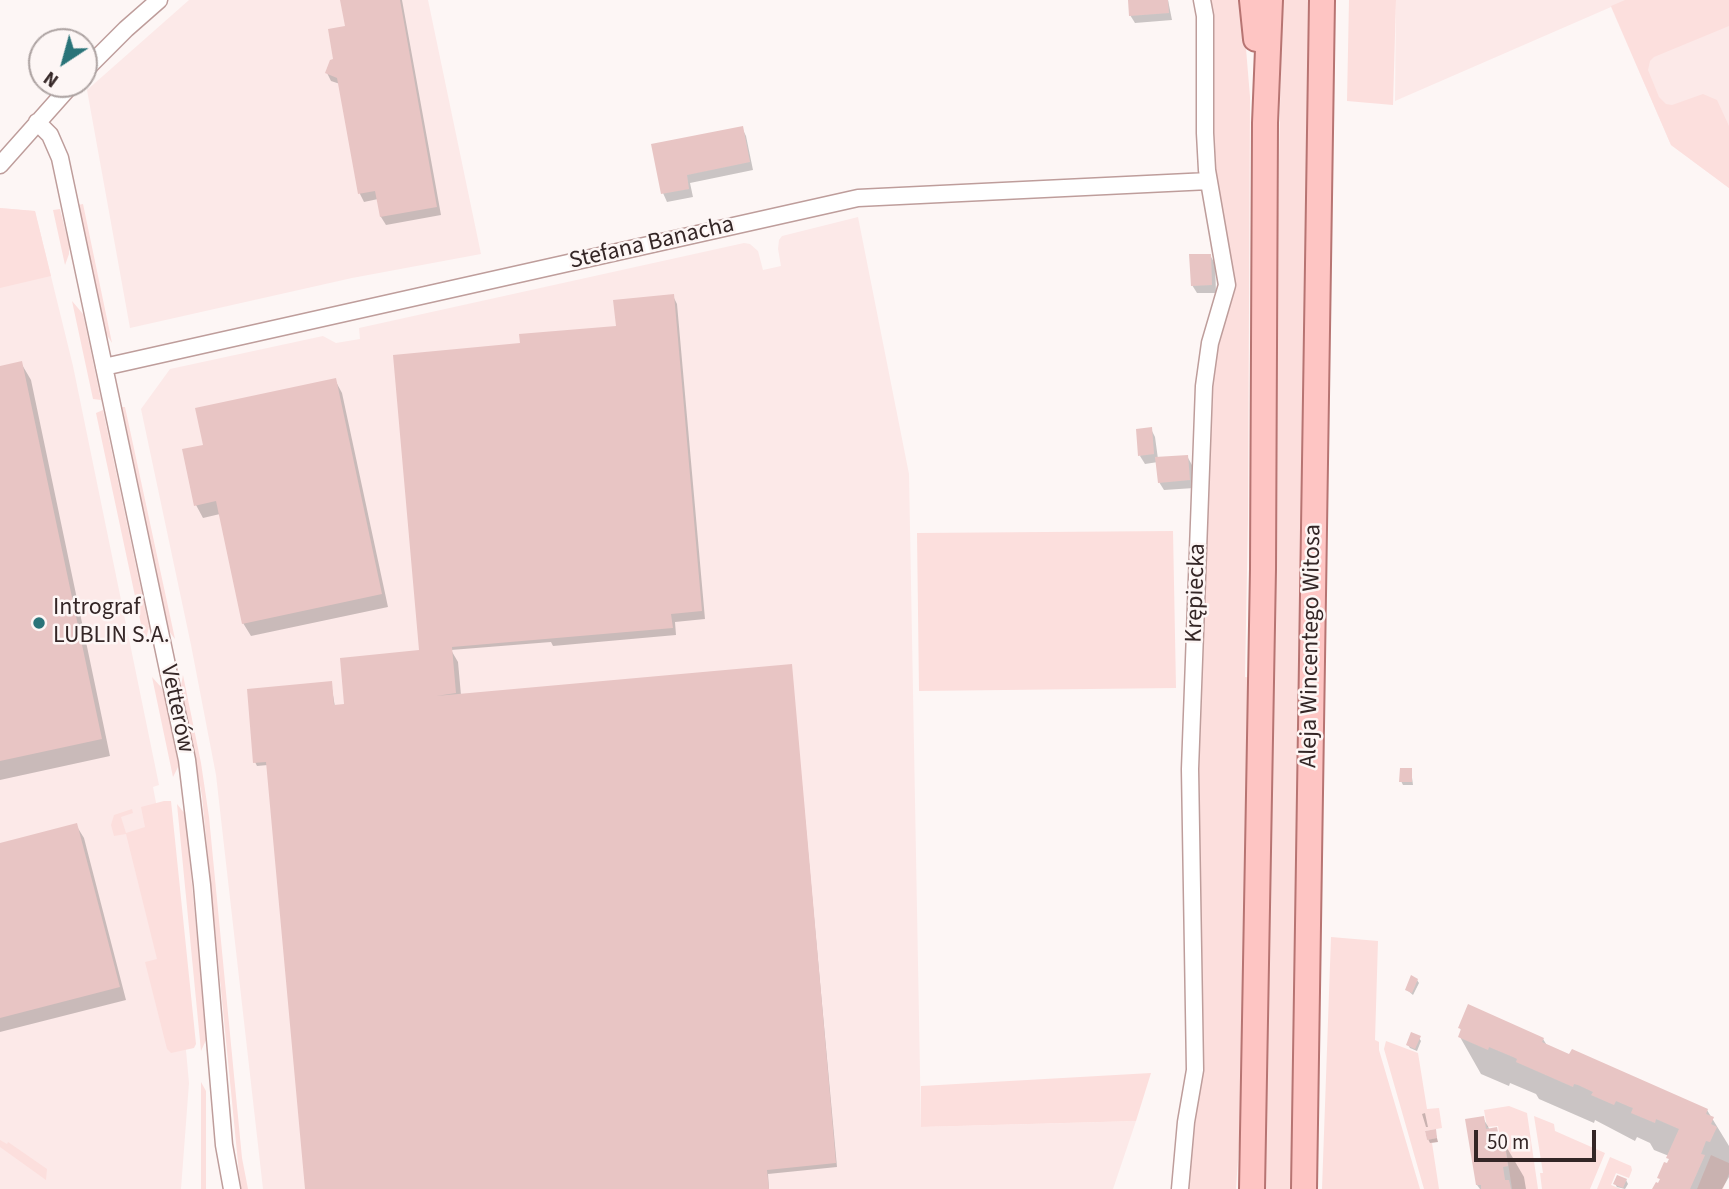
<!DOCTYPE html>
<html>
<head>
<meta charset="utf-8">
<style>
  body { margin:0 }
  #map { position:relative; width:1729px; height:1189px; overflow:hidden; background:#fdf6f5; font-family:"Source Sans 3",sans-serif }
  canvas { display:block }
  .north { position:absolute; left:28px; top:28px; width:70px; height:70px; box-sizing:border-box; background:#fdf6f5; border:2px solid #ada3a2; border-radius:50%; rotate:216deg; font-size:19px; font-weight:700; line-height:28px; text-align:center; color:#342626 }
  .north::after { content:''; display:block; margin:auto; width:24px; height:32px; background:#2a7479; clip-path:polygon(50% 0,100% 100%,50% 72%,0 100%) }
  .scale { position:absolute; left:1474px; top:1130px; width:122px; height:32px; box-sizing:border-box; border:4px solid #342626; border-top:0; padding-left:9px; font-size:21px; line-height:24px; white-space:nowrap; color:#342626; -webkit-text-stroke:5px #fdf6f5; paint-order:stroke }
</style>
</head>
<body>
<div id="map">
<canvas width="1729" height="1189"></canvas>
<div class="north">N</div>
<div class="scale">50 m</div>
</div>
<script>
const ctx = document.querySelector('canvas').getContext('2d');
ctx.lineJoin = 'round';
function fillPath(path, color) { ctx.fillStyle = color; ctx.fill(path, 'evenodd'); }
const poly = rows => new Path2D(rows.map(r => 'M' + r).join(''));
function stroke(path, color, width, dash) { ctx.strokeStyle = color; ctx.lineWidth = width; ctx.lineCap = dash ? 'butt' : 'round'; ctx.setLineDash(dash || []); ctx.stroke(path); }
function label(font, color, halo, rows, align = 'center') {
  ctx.font = font + ' "Source Sans 3",sans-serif'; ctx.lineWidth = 5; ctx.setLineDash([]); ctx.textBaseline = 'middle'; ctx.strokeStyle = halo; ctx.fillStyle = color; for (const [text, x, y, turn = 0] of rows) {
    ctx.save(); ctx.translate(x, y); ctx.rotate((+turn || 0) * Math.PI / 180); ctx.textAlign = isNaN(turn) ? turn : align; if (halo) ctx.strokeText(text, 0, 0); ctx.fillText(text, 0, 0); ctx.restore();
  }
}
fillPath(poly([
  [189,0,428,0,481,254,352,278,130,328,87,90],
  [1396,0,1729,0,1729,188,1671,145,1611,7,1395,101],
  [0,208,35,211,73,366,159,785,153,787,170,875,189,1083,181,1189,0,1189],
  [858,217,909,474,921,1127,1136,1121,1113,1189,263,1189,216,775,191,645,141,409,170,369,323,336,336,343,360,339,359,328,744,243,750,244,758,251,763,270,781,266,778,249,779,240,782,236]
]), '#fce9e8');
fillPath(poly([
  [1206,0,1242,0,1250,97,1248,518,1245,677,1252,678,1242,1100,1236,1189,1186,1189,1209,371,1229,296,1214,184],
  [1282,0,1314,0,1295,1189,1260,1189],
  [1349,0,1396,0,1393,105,1347,101],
  [1625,0,1729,0,1729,26,1654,57,1650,61,1648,70,1659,97,1666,104,1672,105,1703,94,1717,100,1729,126,1729,188,1671,145,1611,6],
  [83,204,112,343,105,332,78,205],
  [0,208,35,211,51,276,0,288],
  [60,209,69,245,69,254,65,265,53,210],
  [72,301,83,314,101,400,93,399],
  [122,407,125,407,175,639,168,630],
  [103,410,149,627,145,643,96,413],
  [1173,531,1176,688,919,691,917,533],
  [183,675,201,763,209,817,242,1158,248,1189,241,1189,239,1173,202,796,181,686],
  [152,677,161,687,164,694,178,762,178,767,173,777],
  [164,801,171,801,196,1044,194,1048,171,1053,167,1049,145,962,157,959,126,834,114,836,111,825,114,815,132,809,133,813,121,817,126,833,145,827,141,807],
  [177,804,185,814,197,936,206,1040,201,1051],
  [1331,937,1378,941,1375,1040,1379,1042,1379,1050,1420,1189,1322,1189],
  [1386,1041,1418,1053,1427,1109,1439,1108,1442,1128,1425,1131,1427,1140,1437,1138,1438,1142,1432,1143,1439,1189,1424,1189,1384,1049],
  [1151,1073,1136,1121,921,1127,921,1086],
  [201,1082,206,1091,206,1189,201,1189],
  [1509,1106,1527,1113,1538,1189,1512,1189,1504,1137,1500,1137,1498,1126,1487,1127,1484,1110],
  [1534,1116,1554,1124,1555,1131,1605,1153,1590,1189,1542,1189,1540,1173,1543,1173],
  [0,1140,7,1144,8,1142,47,1169,46,1180,0,1147],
  [1711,1155,1729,1163,1729,1174,1723,1189,1697,1189],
  [1610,1157,1631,1166,1632,1170,1629,1178,1616,1173,1611,1185,1621,1189,1597,1189]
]), '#fcdfdd');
fillPath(poly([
  [342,0,402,0,441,215,386,225,381,217,378,199,364,202,360,194,340,84,331,81,327,73,335,60,347,28],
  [1129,0,1168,0,1172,20,1135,23,1130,15],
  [742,128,746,136,753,170,690,183,693,197,667,202,663,193],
  [1210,255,1215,264,1216,293,1197,293,1192,285],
  [673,296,677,304,705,619,675,622,676,635,553,646,551,642,451,650,458,662,461,695,791,666,837,1167,768,1174,769,1189,307,1189,268,765,257,766,255,762,331,683,335,707,347,705,422,652,522,345,618,328],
  [21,363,31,380,110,756,0,780,0,367],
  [335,380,342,393,388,607,251,636,243,623,220,514,203,518,196,505,205,446],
  [1151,429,1155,437,1158,459,1187,456,1192,465,1194,488,1164,490,1159,482,1158,462,1145,464,1140,456],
  [1411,770,1413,785,1403,785,1401,781],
  [76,825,84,838,126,1000,0,1032,0,844],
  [1417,980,1419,983,1413,995,1407,990],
  [1460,1028,1543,1039,1548,1047,1707,1110,1729,1146,1729,1177,1722,1189,1654,1189,1659,1185,1670,1160,1669,1156,1654,1150,1650,1143,1637,1137,1635,1141,1595,1120,1594,1123,1539,1099,1536,1094,1510,1083,1509,1086,1481,1074,1460,1037,1462,1032],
  [1419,1038,1421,1041,1417,1051,1410,1048,1408,1045],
  [1425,1113,1428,1127,1426,1127,1422,1114],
  [1483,1118,1490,1130,1496,1129,1524,1177,1526,1189,1480,1189,1477,1185],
  [1435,1131,1438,1142,1430,1143,1428,1139],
  [1626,1180,1628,1184,1625,1189,1617,1187,1615,1184]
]), '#0003');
fillPath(poly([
  [340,0,400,0,437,207,380,217,375,191,358,194,337,78,325,73,330,60,333,59,328,29,345,26],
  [1128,0,1168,0,1169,13,1129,16],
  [743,126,750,162,687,175,689,189,661,194,651,144],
  [1189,254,1211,254,1212,285,1191,286],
  [674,294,702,611,671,614,673,628,452,647,456,693,436,696,792,664,836,1163,767,1170,769,1189,305,1189,266,762,253,763,247,689,332,681,334,705,344,704,340,658,419,650,393,355,520,343,519,334,616,326,613,300],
  [22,361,102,739,0,761,0,366],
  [336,378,382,594,242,624,216,501,194,506,182,449,203,445,195,408],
  [1152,427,1154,454,1138,456,1136,429],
  [1188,455,1190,480,1158,483,1155,457],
  [1400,768,1412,768,1412,782,1399,782],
  [77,823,120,987,0,1018,0,843],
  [1411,975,1418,979,1412,993,1405,990],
  [1468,1004,1544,1038,1542,1042,1569,1054,1572,1049,1708,1109,1706,1114,1714,1117,1711,1124,1717,1127,1710,1142,1706,1141,1701,1154,1705,1155,1690,1189,1652,1189,1656,1182,1658,1183,1660,1179,1657,1178,1664,1162,1667,1163,1669,1159,1666,1158,1679,1129,1656,1119,1655,1123,1631,1113,1633,1108,1630,1107,1616,1101,1614,1105,1591,1095,1593,1092,1578,1085,1574,1084,1573,1087,1516,1062,1517,1059,1513,1057,1489,1047,1488,1050,1458,1037,1461,1029,1458,1028],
  [1411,1032,1421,1036,1415,1049,1406,1045],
  [1484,1116,1486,1129,1497,1127,1499,1138,1504,1138,1508,1166,1503,1167,1505,1180,1509,1180,1511,1189,1481,1189,1481,1185,1476,1185,1465,1119],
  [1436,1129,1437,1138,1427,1140,1425,1131],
  [1617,1175,1627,1179,1623,1188,1613,1184]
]), '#e8c5c4');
const street = poly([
  [84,71,126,29,159,0],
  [37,122,50,135,60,158,187,760,202,885,224,1145,232,1189],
  [0,165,72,84],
  [104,367,858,198,1209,181],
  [1180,1189,1186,1122,1195,1070,1190,769,1204,386,1210,343,1227,285,1207,170,1205,133,1205,16,1202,0]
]);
const primary = poly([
  [1252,0,1256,39],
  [1252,1189,1263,569,1265,123,1270,0],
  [1304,1189,1322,0]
]);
stroke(street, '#be9d9b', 19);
stroke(primary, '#b77472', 28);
stroke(street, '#fff', 16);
stroke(primary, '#fec5c3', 24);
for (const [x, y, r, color] of [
  [39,623,7,"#2a7479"]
]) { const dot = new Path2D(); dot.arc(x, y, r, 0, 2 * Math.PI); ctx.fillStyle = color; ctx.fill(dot); stroke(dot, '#fdf6f5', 2.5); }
label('24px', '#342626', '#fdf6f5', [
  ["Stefana Banacha",652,244,-13],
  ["Krępiecka",1197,593,-88],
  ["Aleja Wincentego Witosa",1312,646,-89],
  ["Vetterów",176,709,78]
]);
label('24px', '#342626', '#fdf6f5', [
  ["Intrograf",53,609],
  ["LUBLIN S.A.",53,637]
], 'left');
</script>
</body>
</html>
